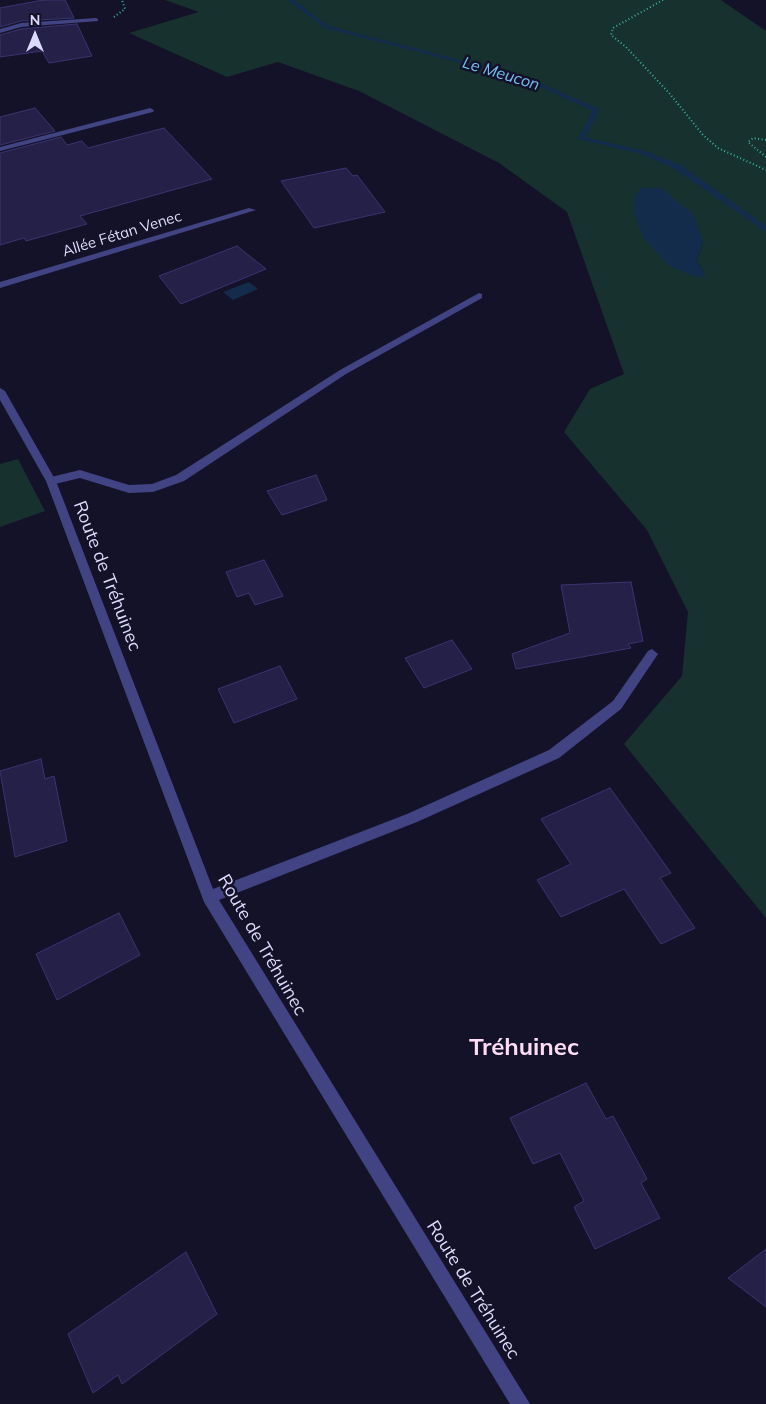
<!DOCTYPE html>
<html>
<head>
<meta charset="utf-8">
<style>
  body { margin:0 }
  #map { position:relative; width:766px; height:1404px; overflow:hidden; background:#141228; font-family:Mulish,sans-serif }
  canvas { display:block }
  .north { position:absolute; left:10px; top:10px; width:50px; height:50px; -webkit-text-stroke:4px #141228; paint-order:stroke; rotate:0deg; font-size:14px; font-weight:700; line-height:20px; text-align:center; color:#dddbfc }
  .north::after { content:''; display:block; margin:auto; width:18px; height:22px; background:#dddbfc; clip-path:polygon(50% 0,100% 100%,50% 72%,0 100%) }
</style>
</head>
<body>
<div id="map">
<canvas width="766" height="1404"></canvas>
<div class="north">N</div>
</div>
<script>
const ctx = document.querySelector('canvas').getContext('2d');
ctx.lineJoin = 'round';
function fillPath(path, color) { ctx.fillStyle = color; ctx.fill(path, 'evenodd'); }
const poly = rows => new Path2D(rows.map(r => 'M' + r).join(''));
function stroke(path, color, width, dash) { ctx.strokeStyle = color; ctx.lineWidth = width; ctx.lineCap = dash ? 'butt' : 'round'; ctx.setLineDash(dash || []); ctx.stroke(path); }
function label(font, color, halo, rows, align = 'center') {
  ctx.font = font + ' Mulish,sans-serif'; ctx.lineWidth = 5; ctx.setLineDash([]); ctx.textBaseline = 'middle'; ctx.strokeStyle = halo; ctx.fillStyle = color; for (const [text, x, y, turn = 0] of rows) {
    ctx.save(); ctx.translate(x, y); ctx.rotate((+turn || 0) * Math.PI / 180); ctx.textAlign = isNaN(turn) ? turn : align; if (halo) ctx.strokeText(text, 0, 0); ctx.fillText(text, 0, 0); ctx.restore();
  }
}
fillPath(poly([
  [165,0,721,0,766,31,766,918,624,744,682,676,688,612,647,530,564,432,590,389,624,374,567,212,499,163,359,91,278,62,227,77,129,33,199,12],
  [642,188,703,241,697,260,705,275],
  [18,459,45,511,0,527,0,464]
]), '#16312e');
fillPath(poly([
  [642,188,661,188,693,214,703,241,697,260,706,276,696,277,670,266,644,238,634,215,634,196],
  [249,282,258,289,233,300,223,292]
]), '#132c4b');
fillPath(poly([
  [287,0,294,0,329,26,530,78,599,109,600,110,585,137,645,151,681,165,766,226,766,232,675,169,641,154,579,139,578,138,593,111,526,80,325,28,287,0]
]), '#132c4b');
const building = poly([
  [43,0,65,0,74,18,21,21,0,27,0,8,43,0],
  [77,24,92,56,49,63,42,51,0,57,0,35,21,29,77,24],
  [35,108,55,131,0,145,0,117,35,108],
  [164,128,212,179,80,216,87,224,26,241,24,238,0,245,0,153,61,137,67,145,82,141,88,148,164,128],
  [346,168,353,176,357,175,385,212,314,228,281,181,346,168],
  [237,246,266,269,181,304,159,276,237,246],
  [316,475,327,500,282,515,267,491,316,475],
  [264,560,283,596,255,605,249,593,237,597,226,572,264,560],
  [631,582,643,641,628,644,631,648,516,669,512,654,570,633,561,585,631,582],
  [452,640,472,669,424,688,405,658,452,640],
  [280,666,297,699,234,723,218,689,280,666],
  [41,759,45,779,54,776,67,841,15,857,0,771,41,759],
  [610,788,671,873,660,878,695,928,661,944,624,889,561,917,537,880,571,864,541,819,610,788],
  [119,913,140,955,57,1000,36,954,119,913],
  [586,1083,606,1119,613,1116,647,1179,641,1183,660,1218,595,1249,574,1207,584,1201,560,1153,533,1164,510,1118,586,1083],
  [766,1249,766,1307,728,1278,766,1249],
  [186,1252,217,1314,122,1384,118,1375,93,1393,68,1334,186,1252]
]);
fillPath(building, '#252047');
stroke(building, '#3b3471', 1);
stroke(poly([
  [663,0,613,28,611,35,626,47,670,94,703,135,718,148,766,170],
  [114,17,125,9,122,0],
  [766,140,753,138,748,142,766,157]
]), '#3ab2a2', 2, [1, 2.5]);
fillPath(poly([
  [479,293,482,294,482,298,346,374,184,481,153,492,129,493,80,478,51,485,46,481,47,478,80,470,129,485,152,484,176,475,340,370,479,293]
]), '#414383');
fillPath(poly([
  [96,18,98,19,98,21,21,27,0,33,0,29,21,23,96,18],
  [150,108,154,110,153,112,0,151,0,147,150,108],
  [249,208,256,210,0,288,0,282,249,208],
  [0,388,5,391,56,481,213,889,407,814,549,750,613,701,648,651,652,649,658,654,621,709,559,758,417,822,219,900,530,1404,510,1404,204,902,46,481,0,400,0,388]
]), '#414383');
label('15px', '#dddbfc', '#141228', [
  ["Allée Fétan Venec",122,234,-17]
]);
label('italic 16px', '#72c1f4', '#141228', [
  ["Le Meucon",501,74,17]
]);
label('18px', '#dddbfc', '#141228', [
  ["Route de Tréhuinec",107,576,69],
  ["Route de Tréhuinec",262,945,60],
  ["Route de Tréhuinec",473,1290,58]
]);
label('bold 24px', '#fcddf3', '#141228', [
  ["Tréhuinec",524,1048]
]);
</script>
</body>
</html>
